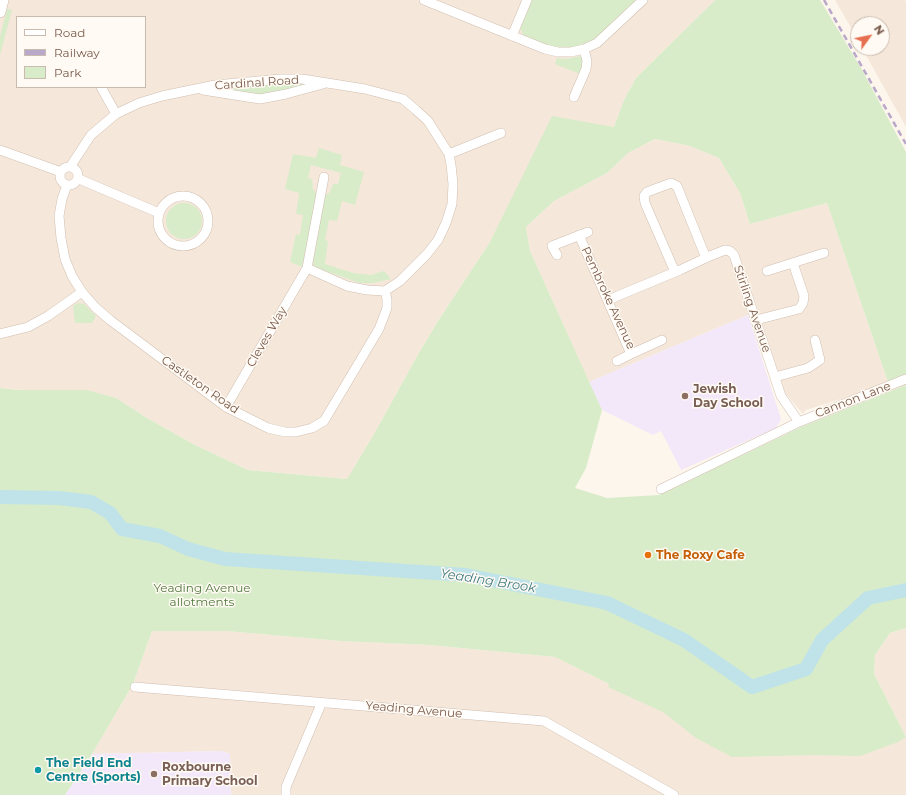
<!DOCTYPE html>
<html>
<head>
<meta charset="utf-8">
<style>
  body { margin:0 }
  #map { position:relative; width:906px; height:795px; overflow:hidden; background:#fdf6ec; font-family:Montserrat,sans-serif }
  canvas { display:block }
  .legend { position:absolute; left:16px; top:16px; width:130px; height:72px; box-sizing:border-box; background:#fffaf3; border:1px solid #cabbb1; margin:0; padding:5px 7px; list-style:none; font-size:12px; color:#7a5c4d }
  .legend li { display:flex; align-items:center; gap:8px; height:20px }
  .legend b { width:20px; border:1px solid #cabbb1 }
  .north { position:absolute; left:850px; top:16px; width:40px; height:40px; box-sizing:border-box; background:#fffaf3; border:1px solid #cabbb1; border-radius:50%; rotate:57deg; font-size:11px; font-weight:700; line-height:16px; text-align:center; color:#7a5c4d }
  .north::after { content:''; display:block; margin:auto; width:14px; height:18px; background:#e76f51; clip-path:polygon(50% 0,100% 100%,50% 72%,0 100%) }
</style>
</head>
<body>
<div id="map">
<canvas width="906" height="795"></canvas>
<ul class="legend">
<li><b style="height:5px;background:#fff"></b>Road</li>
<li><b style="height:5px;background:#b9a8c9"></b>Railway</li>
<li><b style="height:11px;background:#d8ecc9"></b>Park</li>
</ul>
<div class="north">N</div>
</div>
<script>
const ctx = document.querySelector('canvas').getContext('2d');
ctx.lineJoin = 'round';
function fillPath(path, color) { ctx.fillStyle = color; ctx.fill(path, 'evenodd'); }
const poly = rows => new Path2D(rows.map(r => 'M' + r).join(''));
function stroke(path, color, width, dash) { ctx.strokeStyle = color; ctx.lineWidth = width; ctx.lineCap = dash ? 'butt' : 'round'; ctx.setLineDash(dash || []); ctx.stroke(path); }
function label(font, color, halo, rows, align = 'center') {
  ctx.font = font + ' Montserrat,sans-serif'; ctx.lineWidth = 3; ctx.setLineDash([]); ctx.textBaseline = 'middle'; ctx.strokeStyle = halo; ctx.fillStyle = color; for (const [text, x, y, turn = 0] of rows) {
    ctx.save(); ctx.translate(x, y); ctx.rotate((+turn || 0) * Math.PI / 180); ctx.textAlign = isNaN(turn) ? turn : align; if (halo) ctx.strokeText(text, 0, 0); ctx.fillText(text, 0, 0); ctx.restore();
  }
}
fillPath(poly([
  [0,0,530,0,551,47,575,47,603,32,636,0,715,0,636,78,624,100,614,127,515,200,490,242,440,318,420,351,374,434,347,479,248,470,193,444,147,418,116,398,0,388],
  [17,17,145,17,145,87,17,87],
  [835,0,905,0,906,2,906,127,862,48,882,48,882,24,858,24,858,40],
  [655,139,690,146,719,158,740,193,750,224,827,203,888,382,870,390,806,410,803,414,785,393,749,284,748,315,589,382,530,251,526,227,554,201,607,173,628,153],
  [906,628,906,795,231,795,230,754,222,751,92,754,133,684,152,631,226,631,341,641,430,645,555,657,625,692,906,737,874,674,875,655,890,633]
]), '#f5e8da');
fillPath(poly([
  [748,315,781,419,776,428,681,470,661,431,653,435,602,410,589,382],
  [222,751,230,754,231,795,65,795,92,754]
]), '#f3e8fa');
fillPath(poly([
  [530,0,636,0,595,39,575,47,551,47,524,36,520,28],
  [715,0,820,0,861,68,906,152,906,375,888,382,827,203,750,224,740,193,719,158,690,146,655,139,628,153,607,173,554,201,526,227,530,251,602,410,586,468,575,488,607,498,659,495,801,427,906,385,906,628,890,633,875,655,874,674,906,737,898,742,860,756,813,755,732,757,696,738,663,712,608,687,609,684,555,657,430,645,341,641,226,631,152,631,133,684,92,754,65,795,0,795,0,388,19,390,87,390,116,398,147,418,193,444,248,470,347,479,374,434,420,351,440,318,490,242,552,116,614,127,624,100,636,78],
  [7,9,12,10,0,55,0,36],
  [581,56,583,64,580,74,555,64,557,58,566,59],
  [295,81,309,85,263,96,223,91,220,87],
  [319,148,342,155,340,165,364,172,355,205,342,201,337,221,329,220,325,240,328,241,325,264,353,273,371,275,384,271,391,279,373,283,360,283,320,269,314,266,313,262,325,196,330,192,333,184,338,184,341,173,311,165,308,178,312,179,313,189,317,194,305,256,302,267,290,262,296,234,300,235,303,215,296,214,299,193,285,189,293,154,316,158],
  '166 221a18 18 0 1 1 36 0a18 18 0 1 1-36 0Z',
  [78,303,84,304,96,316,92,323,75,323,73,306]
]), '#d8ecc9');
stroke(poly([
  [0,497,59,498,91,502,110,513,122,529,160,536,188,549,225,559,466,575,607,603,684,640,752,687,806,669,822,640,868,598,906,590]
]), '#bfe3e8', 14);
const minor = poly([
  [424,0,545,49,558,52,571,52,584,49,597,43,643,0],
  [512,36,527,0],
  [101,87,116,114],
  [203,90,260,99,286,94,323,84],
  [574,97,586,69,587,61,584,49],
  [0,150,61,172],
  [449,154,501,133],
  '60 176a9 9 0 1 1 18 0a9 9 0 1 1-18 0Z',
  [70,167,91,135,116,114,139,103,162,96,215,85,281,79,302,79,365,89,403,99,416,110,428,121,449,154,451,165,453,184,452,204,446,223,438,240,427,254,400,281,385,291],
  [324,177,307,268,347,286,367,290,385,291],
  [79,179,159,213],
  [67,185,62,199,59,216,61,238,65,259,72,276,82,292,95,307,110,320,226,407,268,428,285,432,296,432,312,428,324,421,379,329,387,308,387,299,385,291],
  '158 221a25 25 0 1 1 50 0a25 25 0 1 1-50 0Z',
  [579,235,631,354,662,340],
  [557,255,552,246,588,232],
  [767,271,824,253],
  [675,272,645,203,644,196,647,192,671,183,677,186,706,258],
  [608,300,680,270,710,256,725,250,730,251,734,255,781,396,799,422],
  [756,320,799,309,803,303,804,296,793,263],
  [0,334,28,327,48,316,82,292],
  [617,361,631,354],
  [775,377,808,368,820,360,815,340],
  [226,407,307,268],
  [661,489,799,422,906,379],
  [135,687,544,721,674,795],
  [286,795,286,787,319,709,321,703]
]);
const tertiary = poly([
  [0,12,3,0]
]);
stroke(minor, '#d1beb0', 10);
stroke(tertiary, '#d1beb0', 12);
stroke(minor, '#fff', 9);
stroke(tertiary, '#fff', 11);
stroke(poly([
  [824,0,906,144]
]), '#b9a8c9', 2.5, [6, 4]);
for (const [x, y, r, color] of [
  [685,396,4,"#8d6e63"],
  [648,555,4,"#e8710a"],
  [38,770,4,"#0f9aa8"],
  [154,774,4,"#8d6e63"]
]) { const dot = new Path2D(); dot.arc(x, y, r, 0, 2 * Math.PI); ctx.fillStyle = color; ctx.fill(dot); stroke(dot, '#fffaf3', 1.5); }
label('12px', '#7a5c4d', '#fffaf3', [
  ["Cardinal Road",257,83,-4],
  ["Pembroke Avenue",608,298,65],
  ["Stirling Avenue",752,309,71],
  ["Cleves Way",267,337,-60],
  ["Castleton Road",200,385,35],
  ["Cannon Lane",853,400,-21],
  ["Yeading Avenue",414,710,5]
]);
label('bold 12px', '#785e54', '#fffaf3', [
  ["Jewish",693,389],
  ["Day School",693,403],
  ["Roxbourne",162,767],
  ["Primary School",162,781]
], 'left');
label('bold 12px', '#c56008', '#fffaf3', [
  ["The Roxy Cafe",656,555]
], 'left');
label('12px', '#537a41', '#fffaf3', [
  ["Yeading Avenue",202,588],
  ["allotments",202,602]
]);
label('bold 12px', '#0d838f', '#fffaf3', [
  ["The Field End",46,763],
  ["Centre (Sports)",46,777]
], 'left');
label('italic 13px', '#437c86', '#fffaf3', [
  ["Yeading Brook",488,581,9]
]);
</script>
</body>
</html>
